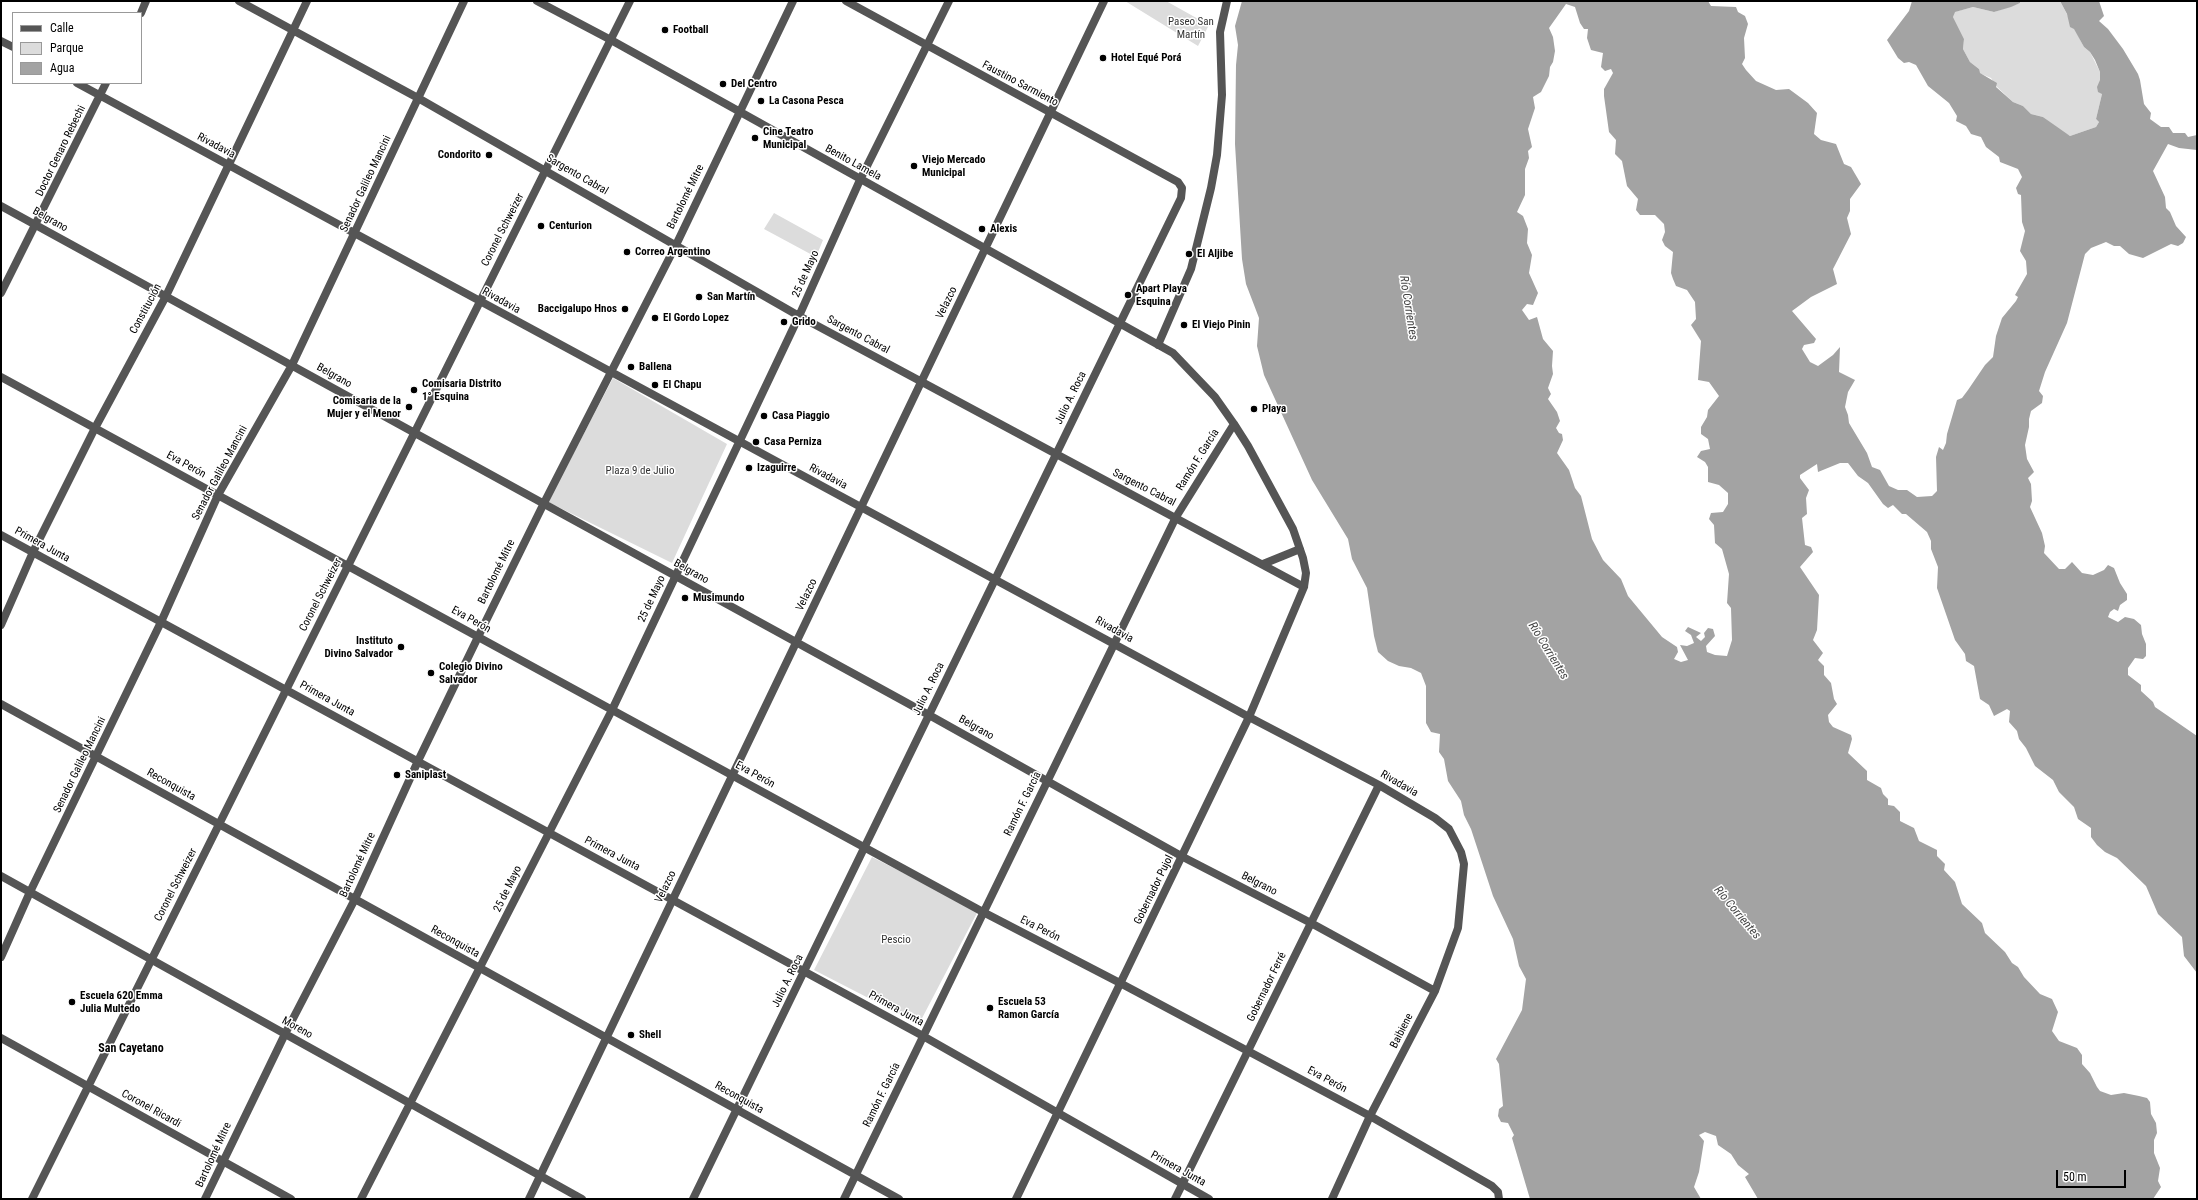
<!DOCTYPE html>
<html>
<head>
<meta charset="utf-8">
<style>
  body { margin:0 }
  #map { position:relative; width:2198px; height:1200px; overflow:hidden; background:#fff; font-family:"Roboto Condensed",sans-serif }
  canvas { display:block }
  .frame { position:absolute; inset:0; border:2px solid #000; pointer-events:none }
  .legend { position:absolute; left:12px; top:12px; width:130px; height:72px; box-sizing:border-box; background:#fff; border:1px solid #999; margin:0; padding:5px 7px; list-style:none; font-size:12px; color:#000 }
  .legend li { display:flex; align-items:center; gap:8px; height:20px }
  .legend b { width:20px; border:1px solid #999 }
  .scale { position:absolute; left:2056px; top:1170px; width:70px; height:18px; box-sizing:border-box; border:2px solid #000; border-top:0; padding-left:5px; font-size:12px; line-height:14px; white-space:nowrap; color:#000; -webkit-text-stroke:3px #fff; paint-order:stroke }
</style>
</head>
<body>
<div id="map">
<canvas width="2198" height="1200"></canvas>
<div class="frame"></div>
<ul class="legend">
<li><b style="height:5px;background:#555"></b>Calle</li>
<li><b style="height:11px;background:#dcdcdc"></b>Parque</li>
<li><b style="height:11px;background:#a3a3a3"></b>Agua</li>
</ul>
<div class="scale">50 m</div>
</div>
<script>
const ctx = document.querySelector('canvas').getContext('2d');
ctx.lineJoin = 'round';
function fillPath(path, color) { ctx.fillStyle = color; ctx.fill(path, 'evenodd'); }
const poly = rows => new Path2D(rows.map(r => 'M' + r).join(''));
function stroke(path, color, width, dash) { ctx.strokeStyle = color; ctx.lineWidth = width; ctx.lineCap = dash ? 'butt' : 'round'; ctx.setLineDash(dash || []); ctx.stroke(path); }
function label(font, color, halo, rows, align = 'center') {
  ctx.font = font + ' "Roboto Condensed",sans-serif'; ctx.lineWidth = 3; ctx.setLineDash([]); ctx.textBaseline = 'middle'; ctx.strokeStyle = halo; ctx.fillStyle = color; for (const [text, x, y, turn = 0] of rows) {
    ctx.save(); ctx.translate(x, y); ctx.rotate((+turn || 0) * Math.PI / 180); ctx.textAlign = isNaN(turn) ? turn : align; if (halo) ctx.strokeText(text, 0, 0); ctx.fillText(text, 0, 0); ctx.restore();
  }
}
fillPath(poly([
  [1125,1,1166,1,1209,25,1198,46],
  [2020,1,2060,1,2084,47,2090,52,2100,72,2102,94,2096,119,2099,122,2096,127,2070,136,2064,133,2043,117,2031,114,2023,106,2013,102,1996,86,1991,78,1979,73,1979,69,1970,62,1963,49,1964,39,1953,17,1954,12,1973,7,1994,12,2020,3],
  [774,213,823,240,816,257,764,229],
  [613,378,727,444,672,563,548,502],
  [872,857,978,911,919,1024,814,970]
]), '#dcdcdc');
fillPath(poly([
  [1242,1,1708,1,1711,6,1736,7,1738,12,1745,16,1748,24,1744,38,1745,58,1742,64,1746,70,1756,81,1776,90,1789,89,1808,103,1817,113,1814,134,1821,140,1836,144,1844,164,1851,167,1861,184,1850,199,1850,211,1847,218,1851,234,1833,269,1837,284,1811,297,1792,311,1816,339,1814,343,1804,345,1802,349,1810,362,1818,366,1833,355,1840,347,1839,372,1855,380,1848,392,1845,407,1848,415,1849,423,1867,453,1872,467,1880,470,1889,486,1898,490,1907,490,1917,497,1932,496,1937,491,1936,457,1939,447,1943,450,1946,443,1947,434,1957,400,1962,398,1968,390,1985,365,1993,357,1996,336,2002,318,2016,301,2018,297,2015,295,2027,274,2026,261,2020,251,2025,231,2022,222,2021,195,2018,194,2016,188,2022,177,2018,169,2000,162,1999,157,1986,147,1981,137,1971,134,1966,126,1956,121,1957,116,1949,103,1928,86,1916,65,1909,62,1904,63,1898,58,1887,40,1909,11,1912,1,2020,1,2020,3,2011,7,1994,12,1973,7,1955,12,1953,17,1964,39,1963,49,1970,62,1979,69,1980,73,1997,83,1996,87,2013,102,2023,106,2031,114,2043,117,2070,136,2096,127,2099,122,2096,119,2102,94,2098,92,2097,87,2100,80,2100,72,2095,60,2090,52,2084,47,2074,29,2070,27,2067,14,2060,1,2099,1,2104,16,2099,21,2108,29,2123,49,2138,74,2140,80,2144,104,2151,113,2150,119,2161,127,2169,127,2173,133,2185,133,2188,137,2197,135,2197,150,2179,148,2168,144,2153,171,2165,197,2166,208,2170,212,2176,226,2186,237,2183,243,2178,246,2171,244,2143,258,2129,254,2120,246,2114,246,2106,242,2091,248,2085,254,2067,323,2045,372,2039,391,2043,396,2042,403,2031,411,2029,419,2029,427,2025,445,2027,459,2034,472,2028,478,2031,484,2032,501,2030,507,2042,533,2045,546,2044,553,2059,569,2065,569,2072,562,2082,573,2093,575,2104,570,2108,565,2114,568,2120,583,2127,594,2127,600,2120,605,2118,611,2114,609,2110,612,2108,617,2118,622,2125,617,2134,619,2141,625,2142,634,2146,644,2146,656,2143,659,2135,658,2128,668,2128,675,2141,685,2141,691,2153,702,2155,707,2197,736,2197,973,2184,956,2182,937,2158,914,2146,886,2117,858,2105,852,2097,845,2091,837,2091,828,2078,819,2074,807,2059,792,2053,780,2035,766,2026,748,2019,739,2017,731,2009,722,2010,711,2007,709,1994,716,1989,705,1980,699,1974,666,1966,661,1965,654,1955,640,1937,588,1938,567,1931,549,1931,541,1927,532,1906,514,1902,514,1893,505,1888,508,1883,504,1868,483,1858,476,1848,463,1840,463,1818,472,1817,464,1800,475,1800,478,1809,490,1806,498,1807,514,1802,518,1805,545,1811,547,1813,552,1800,567,1819,595,1817,630,1813,640,1823,653,1818,660,1824,666,1824,675,1831,683,1834,699,1837,704,1828,715,1829,722,1833,727,1851,735,1852,739,1848,753,1867,771,1867,780,1881,788,1883,794,1888,799,1888,805,1894,806,1900,812,1900,821,1914,828,1919,841,1937,850,1937,856,1945,864,1944,870,1955,882,1962,904,1982,923,1985,933,2005,952,2012,963,2018,967,2024,977,2040,994,2052,999,2058,1012,2052,1031,2059,1041,2077,1048,2082,1055,2082,1064,2090,1073,2097,1087,2100,1091,2111,1095,2124,1093,2139,1096,2147,1098,2150,1102,2151,1114,2156,1123,2157,1133,2154,1140,2154,1153,2160,1168,2158,1181,2161,1187,2153,1199,1758,1199,1745,1177,1749,1174,1738,1165,1731,1154,1718,1145,1716,1136,1705,1132,1699,1135,1704,1141,1699,1172,1694,1187,1701,1199,1530,1199,1512,1138,1514,1135,1508,1123,1501,1122,1498,1116,1499,1109,1503,1106,1499,1064,1496,1059,1522,1010,1526,979,1519,966,1513,939,1493,896,1471,829,1464,815,1461,801,1448,781,1444,759,1439,752,1440,734,1431,732,1426,723,1426,686,1421,673,1411,668,1399,666,1388,661,1378,652,1374,636,1367,588,1352,559,1348,539,1312,480,1264,375,1257,346,1259,318,1246,284,1242,259,1235,144,1236,65,1238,45,1235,26],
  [1566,4,1575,7,1580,23,1584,29,1588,29,1587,38,1591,50,1603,53,1601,67,1605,71,1611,69,1613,73,1604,89,1604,96,1609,132,1616,140,1615,154,1622,161,1627,186,1638,199,1636,210,1640,215,1655,215,1664,224,1665,232,1662,240,1665,246,1673,252,1671,273,1673,279,1676,286,1687,290,1695,302,1696,319,1691,325,1701,341,1698,380,1709,382,1719,396,1708,410,1707,417,1701,427,1701,434,1708,439,1710,449,1701,451,1697,457,1705,462,1708,467,1708,482,1719,485,1728,493,1728,504,1723,512,1711,513,1709,519,1714,525,1715,543,1722,549,1729,574,1727,603,1731,608,1732,640,1727,656,1715,655,1707,652,1706,646,1715,636,1713,629,1708,628,1704,633,1705,637,1701,641,1696,637,1701,633,1688,627,1685,631,1691,635,1694,643,1687,646,1680,645,1688,660,1681,662,1674,659,1678,652,1677,647,1662,637,1628,596,1621,579,1603,560,1592,539,1581,496,1575,488,1569,470,1557,453,1563,440,1562,434,1559,433,1556,428,1560,421,1557,412,1548,399,1551,394,1548,388,1553,374,1552,366,1553,351,1543,339,1537,317,1529,320,1522,310,1527,304,1533,305,1538,293,1529,273,1532,255,1527,243,1528,229,1523,216,1517,212,1525,195,1525,169,1529,158,1528,151,1532,147,1528,129,1535,108,1533,97,1541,92,1549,76,1550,67,1553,62,1555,51,1553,37,1549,28]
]), '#a3a3a3');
stroke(poly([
  [239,1,418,98,799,316,1304,587],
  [537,1,611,40,1173,353,1215,397,1234,424,1248,446,1293,529,1303,558,1306,573,1304,587,1249,717,1016,1199],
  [141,13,146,1],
  [1,41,13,47],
  [77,83,1249,717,1379,785,1435,818,1449,829,1461,852,1464,864,1458,928,1435,991,1370,1116,1332,1199],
  [1,206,929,715,1183,857,1311,923,1435,991],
  [1,293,106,83],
  [1158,345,1191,269,1211,188,1217,155,1222,95,1220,32,1227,1],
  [1,377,983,912,1120,983,1370,1116,1492,1186,1498,1192,1499,1199],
  [1,535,923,1036,1209,1199],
  [1263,564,1300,549],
  [1,625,33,552,95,428,166,296,307,1],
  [1,704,899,1199],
  [1,876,582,1199],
  [1,957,30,892,161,622,218,495,292,365,464,1],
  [1,1038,291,1199],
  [32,1199,630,1],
  [205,1199,285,1034,355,899,418,761,478,637,544,503,676,245,793,1],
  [361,1199,612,710,799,316,860,180,949,1],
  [529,1199,1104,1],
  [693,1199,1181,198,1182,188,1178,182,846,1],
  [844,1199,1176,517,1234,424],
  [1175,1199,1379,785]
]), '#555', 8);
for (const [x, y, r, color] of [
  [665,30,4,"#000"],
  [1103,58,4,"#000"],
  [723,84,4,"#000"],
  [761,101,4,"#000"],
  [755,138,4,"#000"],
  [489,155,4,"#000"],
  [914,166,4,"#000"],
  [541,226,4,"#000"],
  [982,229,4,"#000"],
  [627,252,4,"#000"],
  [1189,254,4,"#000"],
  [1128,295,4,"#000"],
  [699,297,4,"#000"],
  [625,309,4,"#000"],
  [655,318,4,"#000"],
  [784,322,4,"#000"],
  [1184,325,4,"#000"],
  [631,367,4,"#000"],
  [655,385,4,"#000"],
  [414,390,4,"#000"],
  [409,407,4,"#000"],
  [1254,409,4,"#000"],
  [764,416,4,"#000"],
  [756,442,4,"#000"],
  [749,468,4,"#000"],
  [685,598,4,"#000"],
  [401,647,4,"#000"],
  [431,673,4,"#000"],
  [397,775,4,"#000"],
  [72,1002,4,"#000"],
  [990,1008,4,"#000"],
  [631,1035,4,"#000"]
]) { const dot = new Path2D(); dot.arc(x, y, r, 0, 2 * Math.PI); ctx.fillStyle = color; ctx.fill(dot); stroke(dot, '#fff', 1.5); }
label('11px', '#333', '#fff', [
  ["Paseo San",1191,22],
  ["Martín",1191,35],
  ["Plaza 9 de Julio",640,471],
  ["Pescio",896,940]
]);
label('bold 11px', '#000', '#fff', [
  ["Football",673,30],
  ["Hotel Equé Porá",1111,58],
  ["Del Centro",731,84],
  ["La Casona Pesca",769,101],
  ["Cine Teatro",763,132],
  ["Municipal",763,145],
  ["Condorito",481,155,"right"],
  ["Viejo Mercado",922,160],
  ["Municipal",922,173],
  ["Centurion",549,226],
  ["Alexis",990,229],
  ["Correo Argentino",635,252],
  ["El Aljibe",1197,254],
  ["Apart Playa",1136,289],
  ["Esquina",1136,302],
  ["San Martín",707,297],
  ["Baccigalupo Hnos",617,309,"right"],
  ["El Gordo Lopez",663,318],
  ["Grido",792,322],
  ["El Viejo Pinin",1192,325],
  ["Ballena",639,367],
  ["Comisaria Distrito",422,384],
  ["1° Esquina",422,397],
  ["El Chapu",663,385],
  ["Comisaria de la",401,401,"right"],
  ["Mujer y el Menor",401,414,"right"],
  ["Playa",1262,409],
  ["Casa Piaggio",772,416],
  ["Casa Perniza",764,442],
  ["Izaguirre",757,468],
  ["Musimundo",693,598],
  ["Instituto",393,641,"right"],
  ["Divino Salvador",393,654,"right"],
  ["Colegio Divino",439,667],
  ["Salvador",439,680],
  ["Saniplast",405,775],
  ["Escuela 620 Emma",80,996],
  ["Julia Multedo",80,1009],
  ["Escuela 53",998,1002],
  ["Ramon García",998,1015],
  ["Shell",639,1035]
], 'left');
label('11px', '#000', '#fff', [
  ["Faustino Sarmiento",1020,84,28],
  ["Rivadavia",216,146,28],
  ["Doctor Genaro Rebechi",61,151,-64],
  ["Benito Lamela",853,163,29],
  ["Sargento Cabral",577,175,30],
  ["Senador Galileo Mancini",366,184,-65],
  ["Bartolomé Mitre",686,197,-64],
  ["Belgrano",50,220,29],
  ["Coronel Schweizer",503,230,-63],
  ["25 de Mayo",806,274,-66],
  ["Rivadavia",501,301,29],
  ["Velazco",947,303,-64],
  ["Constitución",146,309,-62],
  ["Sargento Cabral",858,335,28],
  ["Belgrano",334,376,29],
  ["Julio A. Roca",1071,398,-64],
  ["Ramón F. García",1198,460,-58],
  ["Eva Perón",186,465,29],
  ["Senador Galileo Mancini",220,473,-62],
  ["Rivadavia",828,477,28],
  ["Sargento Cabral",1144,488,27],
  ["Primera Junta",42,545,29],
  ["Bartolomé Mitre",497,572,-64],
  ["Belgrano",691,572,29],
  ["Coronel Schweizer",321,595,-63],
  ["Velazco",807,595,-64],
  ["25 de Mayo",652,599,-65],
  ["Eva Perón",471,620,29],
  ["Rivadavia",1114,630,29],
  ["Julio A. Roca",929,689,-64],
  ["Primera Junta",327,699,29],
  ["Belgrano",976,728,29],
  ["Senador Galileo Mancini",80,765,-64],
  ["Eva Perón",755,775,29],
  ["Rivadavia",1399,784,30],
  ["Reconquista",171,785,29],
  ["Ramón F. García",1023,804,-64],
  ["Primera Junta",612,854,28],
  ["Bartolomé Mitre",358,865,-65],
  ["Belgrano",1259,884,27],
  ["Coronel Schweizer",176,885,-63],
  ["Velazco",666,887,-64],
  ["25 de Mayo",508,889,-64],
  ["Gobernador Pujol",1154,890,-64],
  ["Eva Perón",1040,929,27],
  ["Reconquista",455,942,29],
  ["Julio A. Roca",788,981,-64],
  ["Gobernador Ferré",1267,987,-64],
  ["Primera Junta",896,1009,29],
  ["Moreno",297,1028,29],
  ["Baibiene",1402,1031,-63],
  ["Eva Perón",1327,1080,28],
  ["Ramón F. García",882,1095,-64],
  ["Reconquista",739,1098,29],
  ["Coronel Ricardi",151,1109,29],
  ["Bartolomé Mitre",214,1155,-65],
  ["Primera Junta",1178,1169,29]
]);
label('italic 12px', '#444', '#fff', [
  ["Río Corrientes",1408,308,81],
  ["Río Corrientes",1548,651,58],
  ["Río Corrientes",1737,913,50]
]);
label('bold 12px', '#000', '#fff', [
  ["San Cayetano",131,1049]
]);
</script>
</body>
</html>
